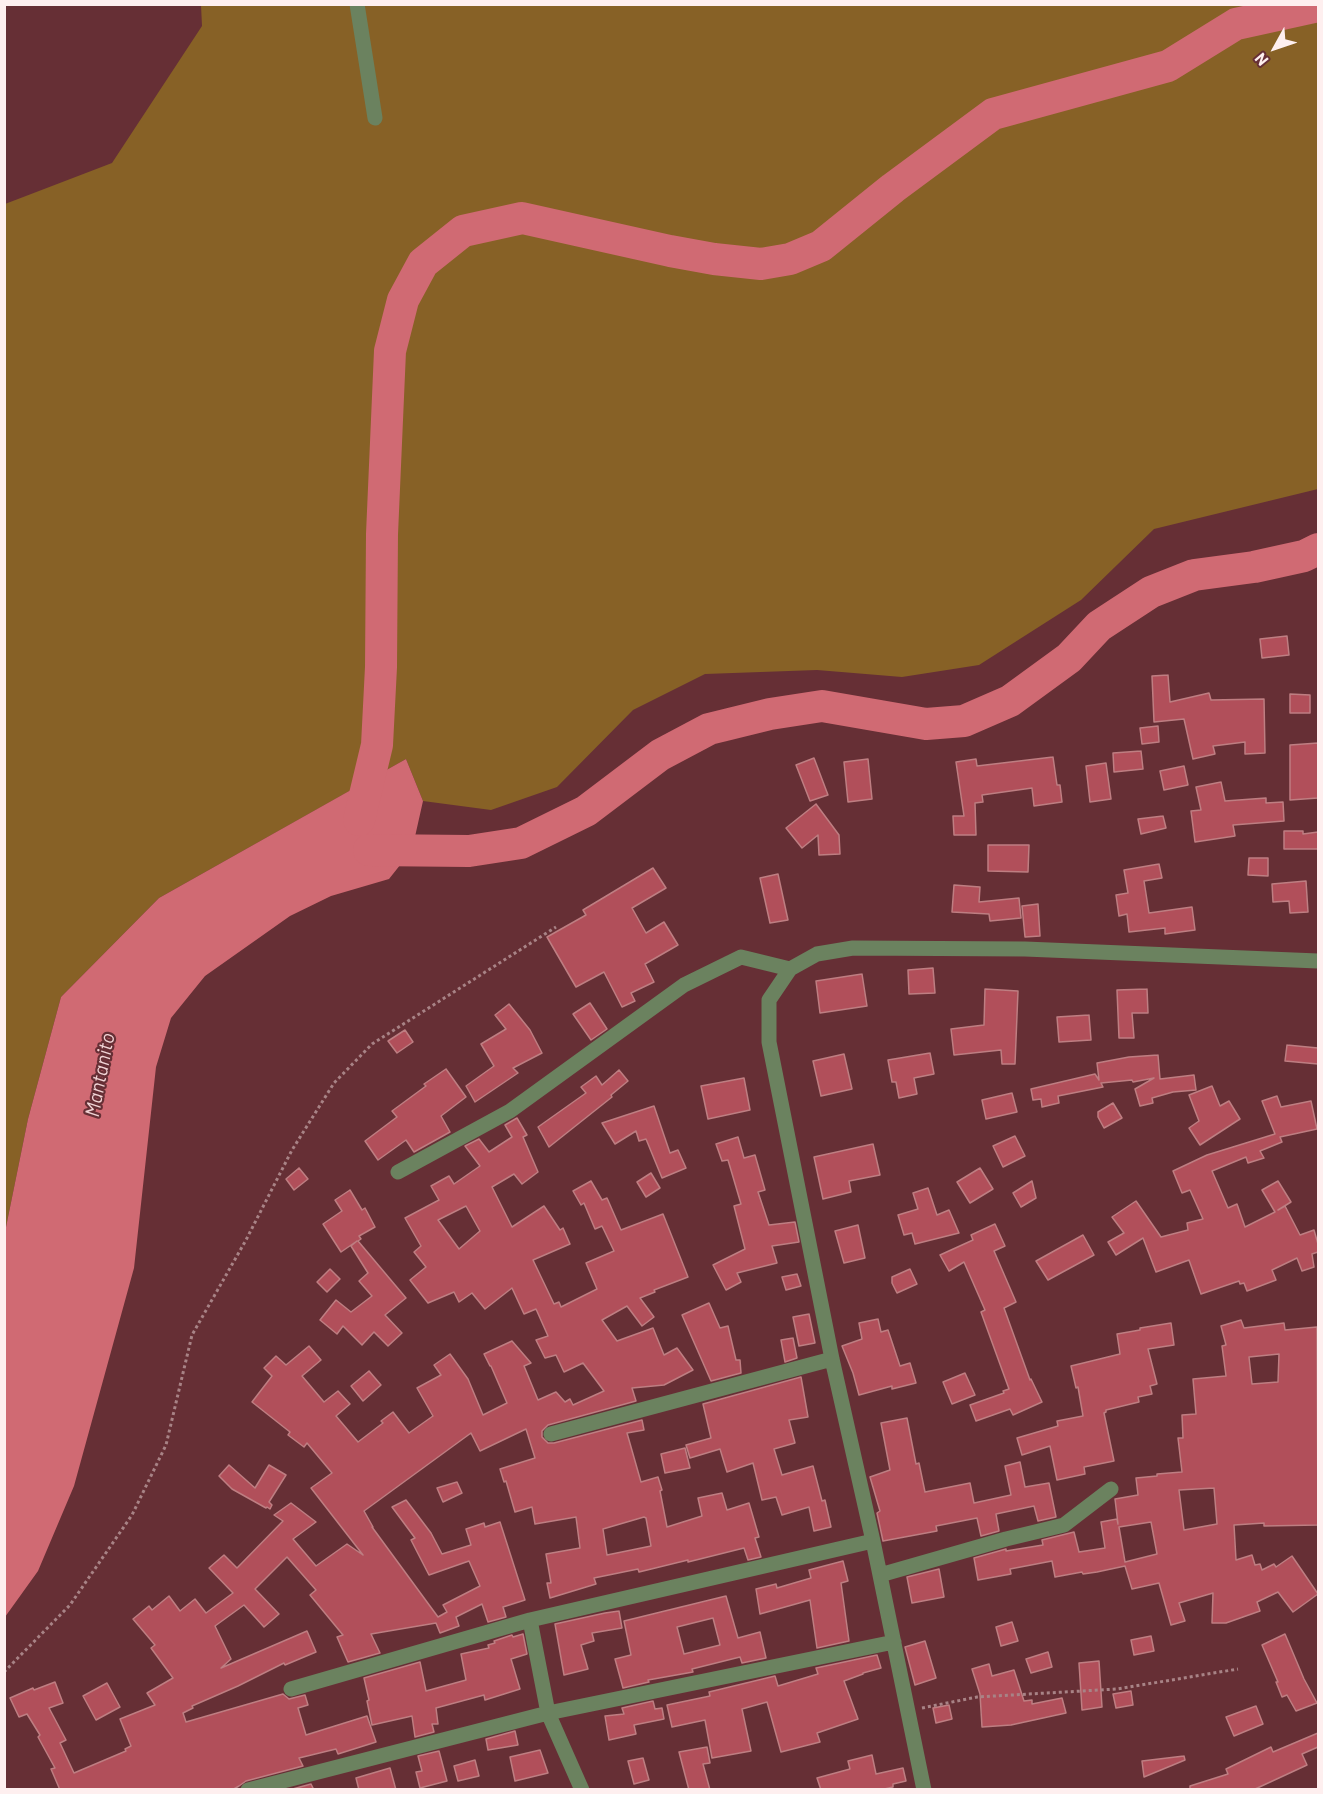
<!DOCTYPE html>
<html>
<head>
<meta charset="utf-8">
<style>
  body { margin:0 }
  #map { position:relative; width:1323px; height:1794px; overflow:hidden; background:#662f35; font-family:Barlow,sans-serif }
  canvas { display:block }
  .frame { position:absolute; inset:0; border:6px solid #feefef; pointer-events:none }
  .north { position:absolute; left:1245px; top:18px; width:60px; height:60px; -webkit-text-stroke:4px #662f35; paint-order:stroke; rotate:230deg; font-size:16px; font-weight:700; line-height:24px; text-align:center; color:#feefef }
  .north::after { content:''; display:block; margin:auto; width:21px; height:27px; background:#feefef; clip-path:polygon(50% 0,100% 100%,50% 72%,0 100%) }
</style>
</head>
<body>
<div id="map">
<canvas width="1323" height="1794"></canvas>
<div class="frame"></div>
<div class="north">N</div>
</div>
<script>
const ctx = document.querySelector('canvas').getContext('2d');
ctx.lineJoin = 'round';
function fillPath(path, color) { ctx.fillStyle = color; ctx.fill(path, 'evenodd'); }
const poly = rows => new Path2D(rows.map(r => 'M' + r).join(''));
function stroke(path, color, width, dash) { ctx.strokeStyle = color; ctx.lineWidth = width; ctx.lineCap = dash ? 'butt' : 'round'; ctx.setLineDash(dash || []); ctx.stroke(path); }
function label(font, color, halo, rows, align = 'center') {
  ctx.font = font + ' Barlow,sans-serif'; ctx.lineWidth = 4.5; ctx.setLineDash([]); ctx.textBaseline = 'middle'; ctx.strokeStyle = halo; ctx.fillStyle = color; for (const [text, x, y, turn = 0] of rows) {
    ctx.save(); ctx.translate(x, y); ctx.rotate((+turn || 0) * Math.PI / 180); ctx.textAlign = isNaN(turn) ? turn : align; if (halo) ctx.strokeText(text, 0, 0); ctx.fillText(text, 0, 0); ctx.restore();
  }
}
fillPath(poly([
  [201,5,1318,5,1318,489,1154,529,1081,600,979,665,902,677,817,670,705,674,633,710,557,787,491,810,423,801,406,759,369,780,159,898,61,997,28,1119,5,1232,5,204,112,163,202,26]
]), '#876126');
fillPath(poly([
  [406,759,423,801,412,850,389,879,331,896,290,916,205,976,171,1018,156,1067,134,1268,74,1486,38,1571,5,1617,5,1232,28,1119,61,997,159,898]
]), '#d06a73');
stroke(poly([
  [359,820,377,745,381,667,382,534,390,351,403,300,423,263,463,231,522,218,670,251,714,259,761,264,790,259,821,246,893,188,993,114,1168,66,1236,24,1318,6],
  [369,850,469,851,521,843,586,811,660,755,709,729,770,714,822,706,926,724,964,721,1010,701,1069,658,1099,626,1151,592,1194,575,1254,567,1304,556,1318,549]
]), '#d06a73', 32);
const building = poly([
  [1287,636,1289,655,1262,658,1260,639,1287,636],
  [1168,675,1170,702,1209,693,1211,700,1264,699,1265,753,1245,754,1245,742,1213,746,1215,754,1193,759,1184,719,1154,722,1152,676,1168,675],
  [1290,694,1310,695,1310,713,1290,713,1290,694],
  [1158,726,1159,742,1142,744,1140,728,1158,726],
  [1318,743,1318,798,1290,800,1290,745,1318,743],
  [1141,751,1143,769,1114,772,1113,753,1141,751],
  [1053,757,1057,785,1060,785,1062,802,1034,806,1032,788,982,795,983,802,975,803,976,835,954,835,953,816,964,816,956,762,976,759,977,766,1053,757],
  [814,758,828,795,810,801,796,765,814,758],
  [868,759,872,799,848,802,844,762,868,759],
  [1106,763,1111,799,1090,802,1086,766,1106,763],
  [1184,766,1188,785,1164,790,1160,771,1184,766],
  [1221,782,1225,801,1266,798,1266,803,1283,802,1284,821,1233,825,1235,836,1195,842,1191,811,1201,810,1196,787,1221,782],
  [816,804,839,835,840,854,819,855,818,835,802,848,786,828,816,804],
  [1163,816,1166,828,1141,834,1138,819,1163,816],
  [1284,831,1303,831,1303,834,1318,832,1318,849,1284,849,1284,831],
  [988,845,1029,845,1028,872,988,871,988,845],
  [1249,858,1268,858,1268,876,1248,875,1249,858],
  [1159,864,1162,878,1144,881,1149,913,1192,907,1195,930,1165,934,1165,928,1129,932,1127,914,1119,916,1116,895,1128,893,1124,870,1159,864],
  [653,868,666,888,632,908,646,933,664,922,678,945,645,964,654,982,631,993,635,1001,622,1007,604,972,576,987,547,937,586,915,583,910,653,868],
  [778,874,788,920,770,923,760,878,778,874],
  [1306,881,1308,912,1290,913,1289,901,1273,902,1272,884,1306,881],
  [954,885,980,887,979,902,1019,898,1021,918,990,921,989,914,952,912,954,885],
  [1038,904,1040,936,1025,937,1022,906,1038,904],
  [933,968,935,993,909,994,908,970,933,968],
  [862,974,867,1006,820,1013,816,981,862,974],
  [985,989,1018,991,1015,1064,1002,1064,1001,1050,954,1055,951,1029,984,1025,985,989],
  [1147,989,1148,1013,1132,1013,1134,1038,1119,1038,1117,990,1147,989],
  [590,1003,607,1029,591,1040,573,1014,590,1003],
  [509,1004,530,1030,542,1053,513,1068,518,1073,475,1102,466,1086,494,1066,481,1044,506,1029,495,1015,509,1004],
  [1089,1015,1091,1040,1059,1042,1057,1017,1089,1015],
  [405,1030,413,1042,397,1053,388,1041,405,1030],
  [1287,1045,1318,1048,1318,1064,1285,1061,1287,1045],
  [930,1053,934,1074,914,1078,917,1094,899,1098,896,1082,892,1082,888,1060,930,1053],
  [844,1054,852,1089,821,1096,813,1061,844,1054],
  [1158,1055,1160,1079,1194,1075,1196,1090,1173,1092,1152,1098,1153,1103,1140,1106,1135,1089,1154,1078,1133,1082,1132,1080,1101,1083,1103,1087,1058,1096,1059,1103,1042,1107,1041,1099,1033,1100,1031,1089,1095,1074,1099,1080,1097,1063,1129,1057,1158,1055],
  [446,1069,466,1097,441,1116,450,1132,414,1152,406,1140,378,1160,365,1141,397,1117,392,1111,426,1086,424,1084,446,1069],
  [619,1070,628,1081,611,1095,612,1097,549,1147,538,1127,586,1093,581,1087,596,1076,602,1085,619,1070],
  [744,1078,750,1110,708,1119,701,1086,744,1078],
  [1212,1086,1220,1106,1229,1101,1240,1119,1200,1145,1189,1128,1199,1121,1189,1095,1212,1086],
  [1012,1093,1017,1112,986,1119,982,1100,1012,1093],
  [1277,1096,1281,1107,1311,1101,1317,1129,1280,1137,1282,1142,1260,1151,1264,1158,1248,1163,1246,1157,1212,1171,1228,1208,1237,1204,1245,1227,1275,1212,1262,1190,1278,1181,1291,1202,1278,1210,1285,1206,1300,1235,1314,1230,1318,1244,1318,1252,1312,1254,1314,1267,1302,1271,1297,1258,1272,1270,1276,1280,1247,1291,1244,1283,1240,1284,1239,1281,1201,1294,1189,1260,1156,1272,1143,1238,1116,1255,1108,1242,1124,1233,1112,1217,1136,1201,1161,1237,1188,1230,1187,1223,1203,1219,1190,1190,1182,1193,1173,1171,1207,1155,1275,1134,1262,1101,1277,1096],
  [1113,1103,1122,1118,1104,1128,1098,1117,1098,1112,1113,1103],
  [654,1106,670,1153,678,1150,686,1168,662,1178,646,1139,639,1141,636,1131,615,1144,602,1123,654,1106],
  [517,1118,527,1135,523,1137,538,1172,522,1184,514,1174,492,1187,512,1227,544,1206,560,1230,563,1228,570,1244,533,1260,554,1304,559,1302,561,1307,597,1289,586,1263,614,1251,602,1226,595,1229,584,1203,581,1205,573,1191,591,1181,602,1200,607,1198,621,1230,663,1214,688,1277,654,1290,655,1292,640,1298,654,1317,642,1326,627,1306,602,1320,617,1341,653,1328,664,1355,677,1348,693,1370,664,1385,632,1388,636,1401,548,1425,542,1431,542,1437,548,1443,554,1443,642,1420,644,1430,627,1433,641,1482,658,1477,662,1490,660,1491,667,1527,702,1516,698,1498,722,1493,727,1510,749,1503,759,1537,755,1538,761,1557,748,1560,744,1548,688,1562,688,1560,639,1572,638,1569,594,1578,596,1584,550,1598,547,1583,551,1583,546,1554,580,1548,576,1517,535,1524,532,1507,515,1512,506,1481,504,1482,500,1469,535,1458,526,1429,480,1451,471,1433,364,1511,373,1527,372,1527,438,1617,447,1612,443,1605,480,1586,469,1561,429,1575,411,1540,415,1538,392,1507,406,1500,431,1533,442,1554,471,1545,466,1529,484,1523,485,1527,500,1522,525,1600,503,1607,506,1617,488,1622,482,1604,456,1617,459,1626,440,1633,436,1623,371,1634,380,1653,348,1662,337,1637,343,1635,310,1595,316,1590,287,1557,255,1589,279,1614,264,1627,244,1605,215,1626,231,1659,221,1668,307,1631,316,1652,285,1665,284,1663,238,1686,192,1706,193,1708,183,1713,186,1722,283,1694,289,1699,305,1695,308,1705,298,1708,306,1735,367,1716,376,1742,338,1754,336,1749,299,1758,303,1766,246,1781,239,1786,232,1790,60,1790,51,1769,55,1768,38,1737,40,1735,27,1714,19,1717,10,1698,33,1688,34,1690,55,1682,63,1703,49,1708,66,1740,60,1743,74,1773,126,1751,125,1749,131,1746,120,1719,155,1705,147,1693,173,1678,151,1648,155,1645,133,1619,149,1606,152,1610,169,1596,180,1611,195,1599,206,1613,233,1593,209,1568,224,1555,237,1568,283,1521,274,1515,291,1503,316,1522,293,1539,316,1566,347,1544,363,1555,311,1488,332,1473,307,1443,304,1447,288,1435,290,1432,252,1402,272,1376,264,1368,276,1356,286,1365,309,1346,321,1360,302,1376,324,1402,338,1391,350,1404,336,1416,358,1442,383,1423,381,1421,393,1412,409,1433,433,1416,417,1388,441,1375,434,1365,450,1354,468,1379,483,1415,507,1403,491,1366,490,1366,484,1354,512,1341,531,1363,524,1366,538,1400,556,1392,565,1402,570,1399,573,1405,604,1391,583,1363,564,1372,556,1355,545,1358,536,1340,548,1336,536,1309,524,1314,512,1288,485,1309,472,1293,459,1302,454,1292,428,1303,410,1280,426,1267,414,1252,421,1246,405,1218,439,1200,431,1186,449,1176,454,1184,480,1166,465,1146,479,1139,489,1152,512,1137,505,1125,517,1118],
  [466,1206,480,1231,459,1249,438,1220,466,1206],
  [644,1517,646,1518,651,1546,607,1555,603,1529,644,1517],
  [1015,1136,1025,1156,1003,1167,993,1146,1015,1136],
  [738,1137,744,1158,755,1155,765,1190,758,1192,769,1225,795,1222,799,1242,772,1246,777,1263,737,1273,741,1282,726,1290,713,1265,745,1249,734,1206,741,1204,728,1160,722,1161,716,1144,738,1137],
  [873,1144,880,1175,849,1181,851,1192,823,1199,814,1157,873,1144],
  [299,1168,308,1179,294,1190,286,1179,299,1168],
  [980,1168,993,1189,970,1203,957,1182,980,1168],
  [651,1173,660,1188,646,1197,637,1182,651,1173],
  [1032,1181,1036,1198,1021,1207,1013,1193,1032,1181],
  [928,1188,937,1215,949,1210,959,1233,915,1244,912,1233,904,1235,898,1215,918,1209,913,1193,928,1188],
  [350,1190,362,1210,365,1208,375,1227,359,1236,361,1239,358,1241,406,1298,385,1315,402,1333,388,1346,374,1332,362,1345,343,1326,337,1334,320,1320,336,1300,351,1312,372,1296,359,1281,368,1273,351,1246,357,1241,341,1252,323,1224,342,1211,335,1200,350,1190],
  [995,1224,1005,1246,994,1251,1016,1302,1004,1308,1030,1380,1031,1379,1042,1402,1013,1415,1010,1409,976,1421,970,1405,1004,1393,1003,1391,1009,1389,981,1312,985,1310,964,1262,949,1271,940,1255,973,1240,971,1235,995,1224],
  [858,1225,865,1258,844,1263,835,1231,858,1225],
  [1083,1235,1094,1255,1048,1280,1036,1261,1083,1235],
  [330,1269,340,1279,327,1292,317,1282,330,1269],
  [910,1269,917,1284,897,1293,892,1283,892,1277,910,1269],
  [797,1274,801,1286,786,1290,782,1277,797,1274],
  [709,1303,720,1328,728,1326,736,1360,740,1360,741,1373,711,1381,682,1315,709,1303],
  [809,1314,815,1343,799,1346,793,1317,809,1314],
  [878,1319,881,1332,888,1330,900,1366,910,1363,916,1383,892,1389,892,1386,859,1395,853,1373,842,1346,862,1339,859,1323,878,1319],
  [1241,1320,1244,1328,1284,1323,1285,1330,1317,1327,1318,1525,1264,1526,1264,1523,1234,1525,1236,1560,1252,1555,1255,1565,1260,1564,1262,1570,1274,1564,1276,1567,1292,1556,1318,1594,1293,1612,1278,1592,1257,1602,1260,1611,1226,1623,1212,1623,1213,1593,1179,1603,1185,1621,1171,1625,1159,1583,1132,1589,1125,1566,1097,1572,1083,1574,1082,1572,1055,1577,1052,1561,1010,1569,1011,1574,978,1580,974,1558,1006,1549,1006,1551,1043,1545,1042,1540,1074,1532,1079,1552,1105,1548,1101,1522,1117,1519,1118,1524,1115,1499,1138,1495,1136,1478,1157,1476,1157,1474,1182,1472,1178,1438,1183,1438,1182,1415,1196,1414,1193,1379,1226,1376,1222,1346,1226,1345,1221,1326,1241,1320],
  [1279,1354,1278,1382,1252,1384,1249,1357,1279,1354],
  [1214,1488,1217,1524,1184,1530,1179,1490,1214,1488],
  [1151,1522,1157,1554,1125,1562,1119,1527,1151,1522],
  [1171,1323,1174,1345,1148,1349,1157,1384,1150,1386,1152,1394,1138,1397,1139,1402,1106,1410,1106,1412,1104,1413,1114,1461,1084,1467,1085,1474,1057,1480,1050,1446,1022,1455,1017,1438,1058,1426,1057,1421,1083,1416,1078,1387,1076,1388,1071,1366,1120,1354,1117,1334,1140,1330,1140,1328,1171,1323],
  [793,1338,797,1358,785,1362,781,1340,793,1338],
  [369,1371,381,1385,363,1401,351,1386,369,1371],
  [965,1373,975,1395,952,1404,943,1382,965,1373],
  [801,1377,808,1417,789,1420,795,1443,774,1449,782,1475,813,1466,822,1501,825,1500,831,1527,814,1531,809,1507,782,1515,776,1497,762,1500,753,1463,727,1472,720,1449,690,1458,686,1445,711,1438,703,1404,801,1377],
  [907,1418,916,1464,919,1463,925,1492,970,1483,974,1503,1011,1495,1005,1466,1020,1462,1025,1487,1049,1483,1056,1517,1038,1521,1034,1506,996,1514,999,1531,981,1536,977,1518,936,1526,937,1531,883,1541,877,1513,880,1511,870,1477,890,1470,881,1423,907,1418],
  [685,1448,690,1468,665,1473,661,1454,685,1448],
  [229,1465,255,1488,269,1465,286,1475,269,1502,272,1505,270,1509,267,1507,266,1508,232,1489,219,1476,229,1465],
  [457,1482,462,1493,443,1502,437,1488,457,1482],
  [843,1561,848,1581,841,1583,849,1641,817,1648,810,1600,760,1614,756,1589,776,1584,777,1588,811,1578,809,1570,843,1561],
  [939,1569,944,1597,912,1603,907,1577,939,1569],
  [726,1596,738,1638,760,1632,766,1658,742,1663,740,1657,692,1669,693,1672,648,1680,649,1682,623,1688,615,1659,631,1655,624,1621,726,1596],
  [713,1618,720,1645,684,1654,677,1627,713,1618],
  [619,1611,622,1628,592,1633,594,1641,581,1645,588,1669,564,1675,555,1624,605,1613,619,1611],
  [1012,1622,1018,1641,1001,1646,996,1627,1012,1622],
  [523,1634,527,1654,511,1659,520,1689,485,1700,484,1695,436,1708,438,1724,432,1724,434,1732,415,1737,412,1716,372,1725,367,1701,369,1700,364,1678,420,1662,426,1691,466,1680,461,1654,489,1648,488,1645,495,1643,494,1641,512,1635,513,1637,523,1634],
  [1285,1634,1304,1679,1317,1703,1296,1711,1287,1695,1282,1697,1276,1682,1278,1682,1262,1645,1285,1634],
  [1151,1636,1154,1651,1134,1655,1131,1640,1151,1636],
  [925,1641,936,1678,915,1685,905,1647,925,1641],
  [1048,1652,1052,1667,1031,1673,1026,1659,1048,1652],
  [877,1655,881,1668,863,1673,863,1674,844,1681,858,1719,817,1733,820,1742,781,1752,767,1702,742,1709,751,1751,712,1758,705,1720,672,1727,667,1705,710,1696,709,1692,775,1676,778,1686,818,1674,816,1668,877,1655],
  [1099,1661,1102,1707,1082,1710,1079,1663,1099,1661],
  [989,1664,992,1676,1014,1670,1024,1701,1032,1700,1032,1704,1062,1698,1066,1713,1011,1725,982,1727,980,1694,972,1669,989,1664],
  [107,1683,120,1707,96,1720,83,1696,107,1683],
  [1131,1691,1133,1705,1116,1708,1113,1694,1131,1691],
  [653,1701,655,1709,662,1708,664,1719,634,1725,636,1734,609,1740,605,1716,624,1714,622,1708,653,1701],
  [949,1705,952,1719,936,1723,933,1708,949,1705],
  [1256,1706,1263,1724,1234,1736,1226,1717,1256,1706],
  [515,1731,518,1745,488,1750,486,1739,515,1731],
  [1318,1733,1318,1747,1302,1754,1307,1765,1253,1790,1190,1790,1190,1786,1228,1774,1226,1769,1271,1747,1273,1752,1318,1733],
  [707,1747,710,1763,703,1764,710,1790,689,1790,679,1752,707,1747],
  [540,1750,548,1773,515,1781,510,1757,540,1750],
  [439,1751,447,1781,420,1788,416,1772,422,1771,418,1756,439,1751],
  [872,1755,876,1774,903,1768,906,1781,893,1784,893,1787,880,1790,821,1790,817,1778,850,1769,848,1761,872,1755],
  [1184,1756,1185,1760,1144,1777,1142,1761,1184,1756],
  [643,1758,649,1780,634,1784,628,1761,643,1758],
  [475,1760,479,1776,458,1781,454,1766,475,1760],
  [390,1768,396,1790,359,1790,356,1778,390,1768],
  [311,1784,314,1790,289,1790,311,1784]
]);
fillPath(building, '#b14f5a');
stroke(building, '#be7e82', 1.5);
stroke(poly([
  [4,1672,70,1605,132,1515,166,1445,192,1335,246,1240,292,1150,334,1083,372,1044,556,927],
  [922,1708,977,1697,1117,1689,1238,1669]
]), '#a88386', 3, [3, 3]);
stroke(poly([
  [357,4,375,118],
  [398,1172,510,1111,684,985,741,957,790,969],
  [551,1434,832,1359],
  [880,1575,1006,1539,1064,1525,1111,1489],
  [530,1620,548,1713,582,1790],
  [291,1689,530,1620,873,1541],
  [248,1790,548,1713,894,1642],
  [924,1790,873,1541,832,1359,769,1042,769,1000,790,969,817,954,853,948,1025,949,1318,961]
]), '#6b825f', 15);
label('italic 20px', '#f2d6d7', '#662f35', [
  ["Mantanito",100,1075,-79]
]);
</script>
</body>
</html>
